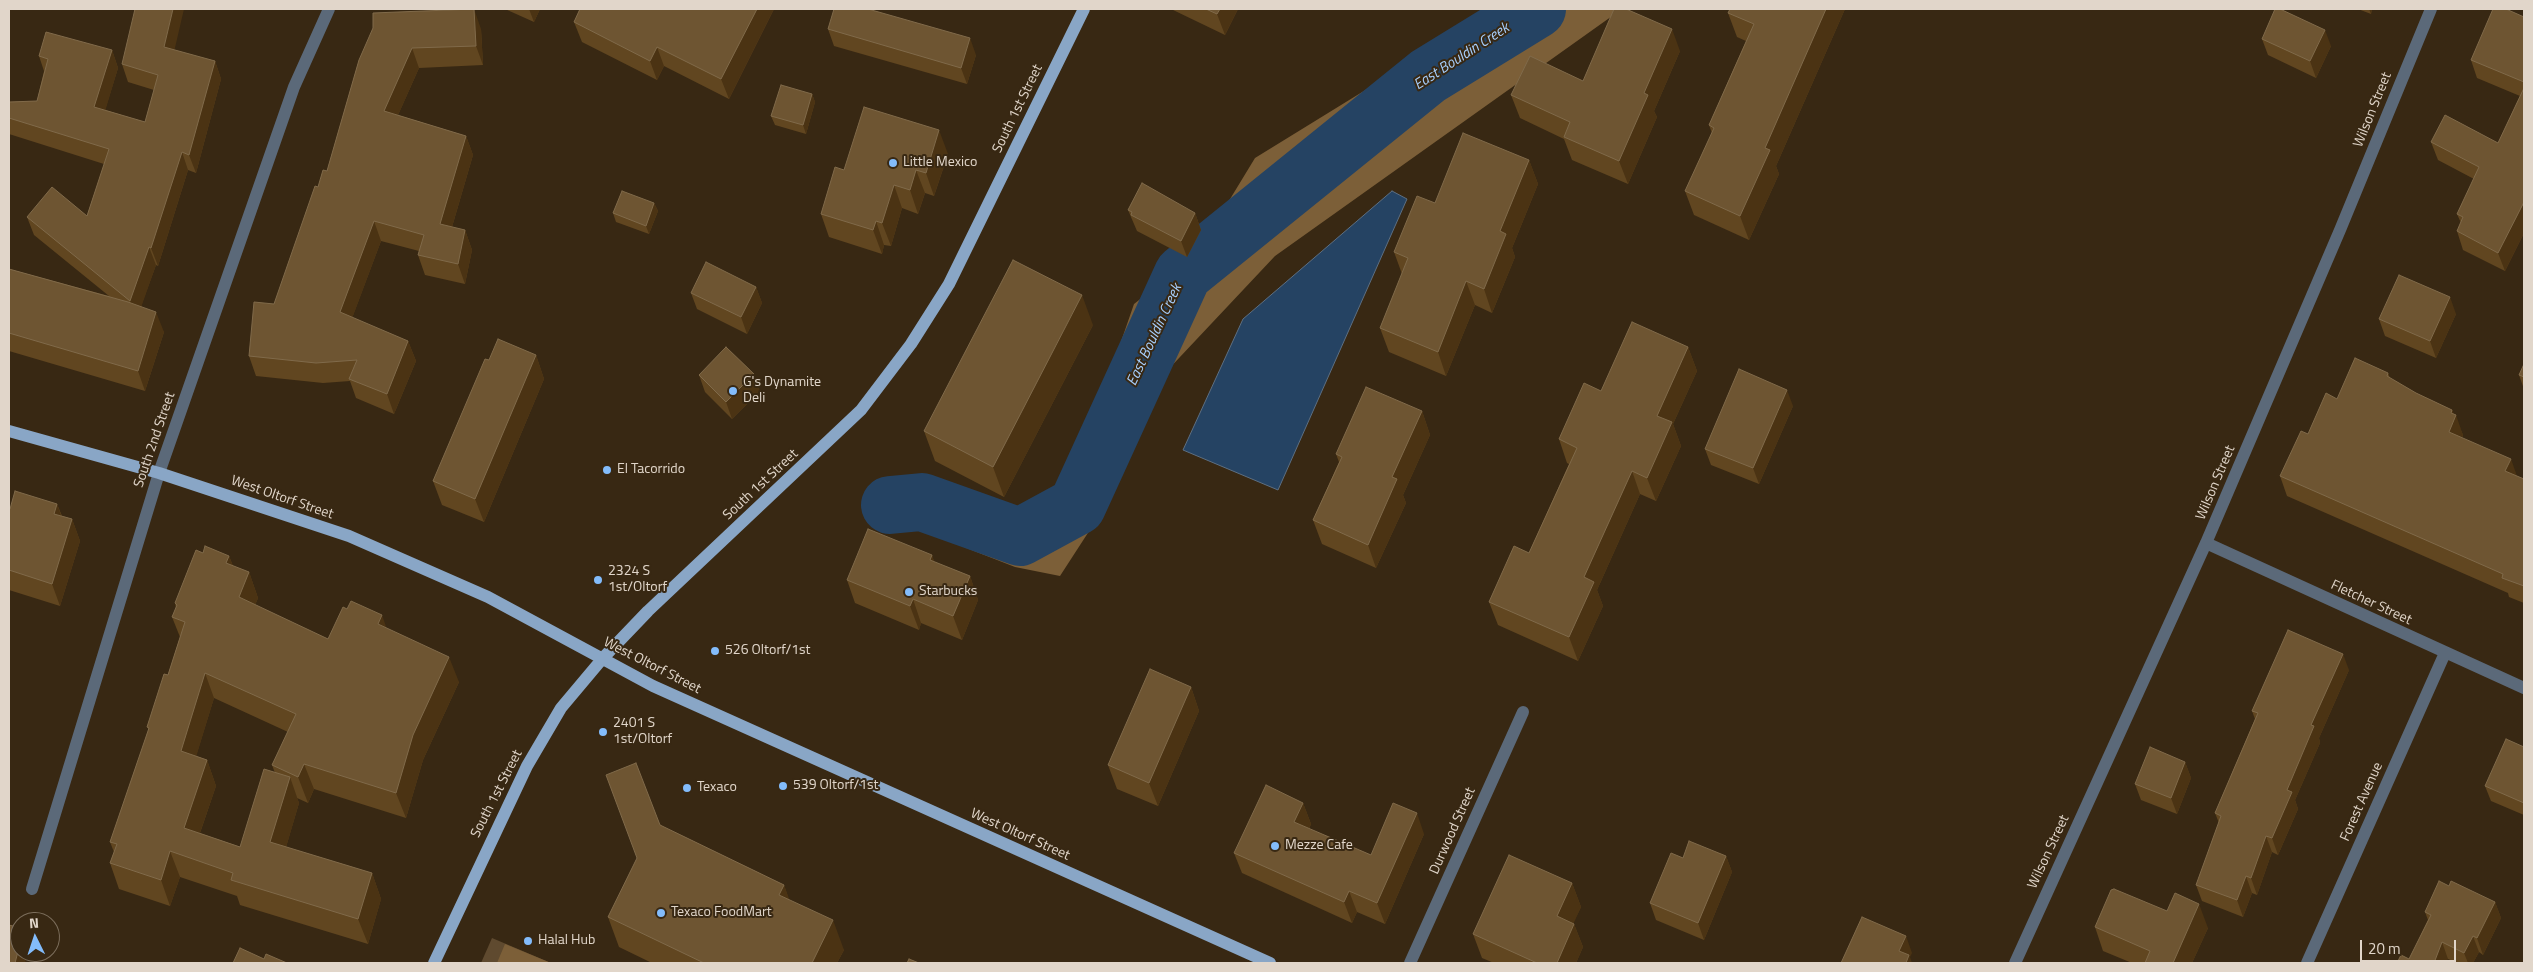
<!DOCTYPE html>
<html>
<head>
<meta charset="utf-8">
<style>
  body { margin:0 }
  #map { position:relative; width:2533px; height:972px; overflow:hidden; background:#382813; font-family:"Titillium Web",sans-serif }
  canvas { display:block }
  .frame { position:absolute; inset:0; border:10px solid #e1d6ca; pointer-events:none }
  .north { position:absolute; left:10px; top:912px; width:50px; height:50px; box-sizing:border-box; background:#382813; border:1px solid #7c6e5c; border-radius:50%; rotate:356deg; font-size:14px; font-weight:700; line-height:20px; text-align:center; color:#e1d6ca }
  .north::after { content:''; display:block; margin:auto; width:18px; height:22px; background:#83bcfb; clip-path:polygon(50% 0,100% 100%,50% 72%,0 100%) }
  .scale { position:absolute; left:2360px; top:940px; width:96px; height:22px; box-sizing:border-box; border:2px solid #e1d6ca; border-top:0; padding-left:6px; font-size:15px; line-height:18px; white-space:nowrap; color:#e1d6ca; -webkit-text-stroke:4px #382813; paint-order:stroke }
</style>
</head>
<body>
<div id="map">
<canvas width="2533" height="972"></canvas>
<div class="frame"></div>
<div class="north">N</div>
<div class="scale">20 m</div>
</div>
<script>
const ctx = document.querySelector('canvas').getContext('2d');
ctx.lineJoin = 'round';
function fillPath(path, color) { ctx.fillStyle = color; ctx.fill(path, 'evenodd'); }
const poly = rows => new Path2D(rows.map(r => 'M' + r).join(''));
function stroke(path, color, width, dash) { ctx.strokeStyle = color; ctx.lineWidth = width; ctx.lineCap = dash ? 'butt' : 'round'; ctx.setLineDash(dash || []); ctx.stroke(path); }
function label(font, color, halo, rows, align = 'center') {
  ctx.font = font + ' "Titillium Web",sans-serif'; ctx.lineWidth = 4; ctx.setLineDash([]); ctx.textBaseline = 'middle'; ctx.strokeStyle = halo; ctx.fillStyle = color; for (const [text, x, y, turn = 0] of rows) {
    ctx.save(); ctx.translate(x, y); ctx.rotate((+turn || 0) * Math.PI / 180); ctx.textAlign = isNaN(turn) ? turn : align; if (halo) ctx.strokeText(text, 0, 0); ctx.fillText(text, 0, 0); ctx.restore();
  }
}
fillPath(poly([
  [492,938,551,963,481,963]
]), '#5f4a2f');
fillPath(poly([
  [1497,9,1622,9,1275,256,1164,374,1095,522,1060,576,1015,567,897,521,941,499,1011,522,1051,514,1068,495,1134,304,1196,255,1255,158],
  [505,944,551,963,497,963]
]), '#7c5f38');
const water = poly([
  [1392,191,1407,199,1278,490,1183,450,1243,319,1392,191]
]);
fillPath(water, '#254363');
stroke(water, '#5d6f82', 1);
stroke(poly([
  [890,505,922,502,1020,537,1077,506,1183,274,1428,76,1537,9]
]), '#254363', 58);
stroke(poly([
  [2206,543,2524,688],
  [32,889,159,473,294,87,329,9],
  [1410,963,1523,712],
  [2015,963,2206,543,2340,230,2431,9],
  [2307,963,2445,653]
]), '#5b6979', 12);
stroke(poly([
  [9,431,159,473,349,536,488,597,653,686,1270,963],
  [434,963,527,766,561,708,603,658,648,611,861,410,911,344,949,284,1084,9]
]), '#89a6c6', 12);
fillPath(poly([
  [505,9,540,9,534,22],
  [580,9,774,9,729,99,664,66,657,80,582,42,574,22],
  [1171,9,1238,9,1225,35],
  [1845,9,1776,166,1779,174,1749,240,1694,215,1685,191,1712,133,1709,125,1746,41,1737,37,1728,13],
  [2358,9,2372,9,2371,14],
  [2524,17,2524,233,2505,271,2463,250,2457,231,2461,223,2457,214,2474,179,2438,160,2431,142,2498,143,2520,96,2477,78,2471,60],
  [481,29,483,65,419,68,398,115,466,136,473,155,452,227,465,230,472,250,465,284,425,275,418,255,419,251,381,241,352,318,408,341,416,361,394,414,356,398,350,381,323,383,256,376,249,356,274,304,318,187,327,171,359,60],
  [828,29,976,55,967,84,834,46],
  [2262,39,2331,46,2316,78,2268,55],
  [112,50,118,68,105,110,145,122,154,90,128,82,122,64,174,50,215,61,221,79,196,173,188,170,158,266,156,265,141,306,164,332,145,391,9,351,9,269,109,296,34,235,27,217,87,216,104,164,9,134,9,102,37,101,44,71,39,56],
  [1680,51,1654,111,1657,117,1628,184,1572,160,1564,139,1520,118,1511,95,1583,81],
  [812,94,815,102,806,134,775,125,771,116],
  [948,154,934,196,925,193,918,214,902,208,891,246,884,245,882,254,829,237,821,214,844,170],
  [1529,160,1538,184,1512,248,1515,257,1492,313,1475,305,1446,376,1389,352,1380,328,1402,274,1394,252,1435,203],
  [654,203,658,211,649,234,616,222,613,213],
  [1128,210,1195,213,1201,230,1187,257,1137,231],
  [756,287,762,303,747,334,697,309,691,293],
  [2456,314,2436,358,2385,336,2379,319],
  [1093,325,1004,497,935,461,924,431],
  [1688,347,1697,371,1673,424,1681,446,1656,501,1640,494,1597,590,1603,606,1578,661,1498,625,1489,602,1529,553,1569,464,1567,463,1559,439],
  [536,355,544,379,484,522,442,505,433,481,489,360],
  [2524,364,2524,389,2519,375],
  [2388,373,2390,378,2416,393,2452,410,2463,435,2462,438,2517,476,2524,479,2524,603,2509,597,2508,593,2287,496,2280,476,2337,399],
  [699,375,760,391,732,419,705,392],
  [1793,406,1759,484,1711,465,1705,449],
  [1422,411,1430,435,1403,495,1406,503,1376,568,1322,544,1313,520,1339,462,1336,454],
  [57,504,62,516,72,519,80,541,60,606,9,590,9,508],
  [203,553,229,556,233,566,249,572,258,598,255,605,328,639,386,628,459,682,423,760,406,818,314,789,308,803,297,798,299,803,286,847,372,873,381,899,368,944,240,905,237,896,180,877,170,906,119,889,110,863,114,852,110,842,149,730,147,727,168,675,180,637,172,617,176,608,175,603],
  [214,698,288,732,272,765,275,773,240,847,200,833,216,786,207,760,196,756],
  [932,555,934,562,970,576,978,600,962,640,921,623,919,630,855,603,847,580],
  [2349,670,2319,738,2320,743,2295,800,2298,809,2278,855,2272,852,2257,895,2252,893,2243,917,2202,901,2196,885,2219,823,2215,813,2255,719,2252,711],
  [1191,687,1199,711,1158,806,1117,789,1108,765],
  [2524,747,2524,815,2491,801,2485,786],
  [2185,762,2191,778,2177,814,2141,800,2135,784],
  [1303,803,1311,824,1309,829,1371,855,1424,834,1385,924,1357,912,1352,923,1242,873,1234,853],
  [660,825,784,885,789,900,844,950,837,963,652,963,619,947,608,917],
  [1726,856,1732,872,1704,940,1656,920,1650,903,1683,858],
  [1572,883,1581,907,1573,923,1574,924,1583,947,1576,963,1494,963,1482,958,1473,934],
  [2449,886,2495,902,2501,918,2483,955,2479,952,2473,963,2457,963,2448,959,2409,959,2428,920,2425,912],
  [2095,927,2208,928,2192,963,2132,963,2103,951]
]), '#614620');
fillPath(poly([
  [173,9,184,9,171,65,164,47],
  [474,9,481,29,483,65,476,46],
  [529,9,540,9,534,22],
  [757,9,774,9,729,99,721,79],
  [1220,9,1238,9,1225,35,1217,14],
  [1826,9,1845,9,1776,166,1779,174,1749,240,1740,216,1765,148],
  [2369,9,2372,9,2371,14],
  [1672,29,1680,51,1654,111,1657,117,1628,184,1619,161,1644,93],
  [2325,30,2331,46,2316,78,2310,61],
  [970,38,976,55,967,84,961,68],
  [657,47,664,66,657,80,650,61],
  [412,48,419,68,391,131,384,111],
  [112,50,118,68,101,125,94,107],
  [215,61,221,79,196,173,189,155],
  [812,94,815,102,806,134,803,125],
  [939,130,948,154,934,196,926,173],
  [466,136,473,155,447,244,440,224],
  [182,152,188,170,158,266,151,248],
  [1529,160,1538,184,1512,248,1515,257,1492,313,1484,289,1500,231],
  [916,170,925,193,918,214,910,190],
  [894,185,902,208,891,246,882,223],
  [2524,202,2524,233,2505,271,2498,253],
  [654,203,658,211,649,234,646,226],
  [1195,213,1201,230,1187,257,1181,241],
  [374,221,381,241,347,332,340,312],
  [876,221,884,245,882,254,873,230],
  [465,230,472,250,465,284,458,264],
  [149,247,156,265,137,319,130,301],
  [1466,281,1475,305,1446,376,1438,352],
  [756,287,762,303,747,334,741,317],
  [1082,295,1093,325,1004,497,993,467],
  [2450,297,2456,314,2436,358,2430,341],
  [156,312,164,332,145,391,138,371],
  [408,341,416,361,394,414,387,394],
  [1688,347,1697,371,1673,424,1681,446,1656,501,1647,478,1657,416],
  [536,355,544,379,484,522,475,499],
  [754,374,760,391,732,419,726,402],
  [1787,390,1793,406,1759,484,1753,468],
  [2452,410,2455,417,2456,415,2463,435,2456,452,2449,432,2451,413],
  [1422,411,1430,435,1403,495,1406,503,1376,568,1368,545,1392,477],
  [2511,459,2518,479,2505,471],
  [1632,471,1640,494,1597,590,1603,606,1578,661,1569,637,1584,577],
  [57,504,65,526,54,514],
  [72,519,80,541,60,606,52,584],
  [932,555,940,579,930,560],
  [229,556,239,581,226,563],
  [249,572,258,598,248,622,239,597],
  [970,576,978,600,962,640,953,616],
  [913,599,921,623,919,630,910,606],
  [382,615,391,641,378,624],
  [2343,654,2349,670,2319,738,2320,743,2295,800,2298,809,2278,855,2272,838,2287,790,2311,725],
  [449,657,459,682,423,760,406,818,396,793,413,735],
  [205,673,214,698,190,777,181,751],
  [1191,687,1199,711,1158,806,1149,783],
  [207,760,216,786,193,853,184,828],
  [2185,762,2191,778,2177,814,2171,798],
  [304,764,314,789,308,803,298,777],
  [290,777,299,803,280,868,270,842],
  [1303,803,1311,824,1302,843,1294,822],
  [1417,813,1424,834,1385,924,1377,903],
  [2266,836,2272,852,2257,895,2251,878],
  [170,851,180,877,170,906,161,880],
  [1726,856,1732,872,1704,940,1698,923],
  [372,873,381,899,368,944,358,919],
  [2246,876,2252,893,2243,917,2237,900],
  [1572,883,1581,907,1566,940,1557,916],
  [784,885,795,915,779,895],
  [1349,891,1357,912,1352,923,1344,902],
  [2495,902,2501,918,2483,955,2477,938],
  [2199,904,2208,928,2192,963,2173,963],
  [833,920,844,950,837,963,812,963],
  [1574,924,1583,947,1576,963,1557,963],
  [1906,936,1912,953,1910,957,1912,963,1904,963,1899,951],
  [2473,936,2479,952,2473,963,2468,963,2464,953],
  [2442,942,2448,959,2446,963,2434,963],
  [20,944,20,952,28,952,25,963,15,963]
]), '#4b3313');
const building = poly([
  [135,9,173,9,164,47,215,61,189,155,182,152,151,248,149,247,130,301,27,217,52,187,87,216,109,149,9,118,9,102,37,101,48,59,39,56,46,32,112,50,94,107,145,122,158,75,122,64,135,9],
  [474,9,476,46,412,48,384,111,466,136,440,224,465,230,458,264,418,255,424,235,374,221,340,312,408,341,387,394,349,379,357,360,316,363,249,356,254,302,274,304,315,186,318,187,323,170,327,171,359,60,373,28,373,13,474,9],
  [580,9,757,9,721,79,657,47,650,61,574,22,580,9],
  [834,9,868,9,970,38,961,68,828,29,834,9],
  [1206,9,1220,9,1217,14,1206,9],
  [1614,9,1626,9,1672,29,1644,93,1648,95,1619,161,1564,137,1570,122,1511,95,1530,56,1583,81,1614,9],
  [1730,9,1826,9,1765,148,1770,150,1740,216,1685,191,1714,128,1709,125,1754,24,1728,13,1730,9],
  [2275,9,2280,9,2325,30,2310,61,2262,39,2275,9],
  [2493,9,2506,9,2524,17,2524,82,2471,60,2493,9],
  [781,85,812,94,803,125,771,116,781,85],
  [2524,88,2524,202,2498,253,2457,231,2463,217,2457,214,2479,167,2431,142,2445,115,2498,143,2524,88],
  [864,107,939,130,926,173,916,170,910,190,894,185,882,223,876,221,873,230,821,214,835,167,844,170,864,107],
  [1463,133,1529,160,1500,231,1506,234,1484,289,1466,281,1438,352,1380,328,1408,258,1394,252,1417,196,1435,203,1463,133],
  [1142,183,1195,213,1181,241,1131,215,1132,212,1128,210,1142,183],
  [622,191,654,203,646,226,613,213,622,191],
  [1013,260,1082,295,993,467,924,431,1013,260],
  [706,262,756,287,741,317,691,293,706,262],
  [9,269,128,302,156,312,138,371,9,333,9,269],
  [2399,275,2450,297,2430,341,2379,319,2399,275],
  [1632,322,1688,347,1657,416,1672,422,1647,478,1632,471,1584,577,1594,582,1569,637,1489,602,1514,546,1529,553,1577,448,1559,439,1584,383,1601,391,1632,322],
  [498,339,536,355,475,499,433,481,485,359,489,360,498,339],
  [726,347,754,374,726,402,699,375,726,347],
  [2355,358,2388,373,2387,376,2416,393,2452,410,2451,413,2456,415,2449,432,2511,459,2505,471,2524,479,2524,586,2502,578,2503,574,2280,476,2301,431,2308,434,2326,393,2337,399,2355,358],
  [2524,364,2524,377,2519,375,2524,364],
  [1739,369,1787,390,1753,468,1705,449,1739,369],
  [1366,387,1422,411,1392,477,1397,479,1368,545,1313,520,1342,457,1336,454,1366,387],
  [15,491,57,504,54,514,72,519,52,584,9,570,9,508,10,509,15,491],
  [868,529,932,555,930,560,970,576,953,616,913,599,910,606,847,580,868,529],
  [205,546,229,556,226,563,249,572,239,597,328,639,343,607,347,609,351,601,382,615,378,624,449,657,413,735,396,793,304,764,298,777,272,765,296,714,205,673,181,751,207,760,184,828,240,847,264,769,290,777,270,842,372,873,358,919,231,880,233,873,170,851,161,880,110,863,117,844,110,842,149,728,147,727,164,674,168,675,185,622,172,617,177,605,175,603,196,550,203,553,205,546],
  [2288,630,2343,654,2311,725,2314,726,2287,790,2292,792,2272,838,2266,836,2251,878,2246,876,2237,900,2196,885,2221,816,2215,813,2258,713,2252,711,2288,630],
  [1150,669,1191,687,1149,783,1108,765,1150,669],
  [2506,739,2524,747,2524,803,2485,786,2506,739],
  [2150,747,2185,762,2171,798,2135,784,2150,747],
  [636,763,660,825,784,885,779,895,833,920,812,963,704,963,608,917,637,858,606,775,636,763],
  [1266,785,1303,803,1294,822,1371,855,1393,803,1417,813,1377,903,1349,891,1344,902,1234,853,1266,785],
  [1689,841,1726,856,1698,923,1650,903,1671,853,1683,858,1689,841],
  [1509,855,1572,883,1557,916,1574,924,1557,963,1537,963,1473,934,1509,855],
  [2439,881,2449,886,2451,881,2495,902,2477,938,2473,936,2464,953,2442,942,2434,963,2397,963,2401,955,2409,959,2431,915,2425,912,2439,881],
  [2114,889,2167,911,2175,893,2199,904,2173,963,2145,963,2150,951,2095,927,2111,890,2114,889],
  [1862,917,1906,936,1899,951,1909,955,1906,963,1841,963,1862,917],
  [9,925,20,928,20,944,15,963,9,963,9,925],
  [240,948,264,959,266,954,287,963,233,963,240,948],
  [909,959,919,963,907,963,909,959]
]);
fillPath(building, '#6e5532');
stroke(building, '#806a4a', 1);
for (const [x, y, r, color] of [
  [893,163,5,"#83bcfb"],
  [733,391,5,"#83bcfb"],
  [607,470,5,"#83bcfb"],
  [598,580,5,"#83bcfb"],
  [909,592,5,"#83bcfb"],
  [715,651,5,"#83bcfb"],
  [603,732,5,"#83bcfb"],
  [783,786,5,"#83bcfb"],
  [687,788,5,"#83bcfb"],
  [1275,846,5,"#83bcfb"],
  [661,913,5,"#83bcfb"],
  [528,941,5,"#83bcfb"]
]) { const dot = new Path2D(); dot.arc(x, y, r, 0, 2 * Math.PI); ctx.fillStyle = color; ctx.fill(dot); stroke(dot, '#382813', 2); }
label('14px', '#e1d6ca', '#382813', [
  ["South 1st Street",1018,109,-64],
  ["Wilson Street",2373,110,-68],
  ["South 2nd Street",155,440,-71],
  ["Wilson Street",2216,483,-67],
  ["South 1st Street",761,485,-43],
  ["West Oltorf Street",282,498,19],
  ["Fletcher Street",2371,603,25],
  ["West Oltorf Street",652,666,27],
  ["South 1st Street",497,794,-63],
  ["Forest Avenue",2362,802,-66],
  ["Durwood Street",1453,831,-66],
  ["West Oltorf Street",1020,835,24],
  ["Wilson Street",2049,852,-65]
]);
label('14px', '#e1d6ca', '#382813', [
  ["Little Mexico",903,163],
  ["G's Dynamite",743,383],
  ["Deli",743,399],
  ["El Tacorrido",617,470],
  ["2324 S",608,572],
  ["1st/Oltorf",608,588],
  ["Starbucks",919,592],
  ["526 Oltorf/1st",725,651],
  ["2401 S",613,724],
  ["1st/Oltorf",613,740],
  ["539 Oltorf/1st",793,786],
  ["Texaco",697,788],
  ["Mezze Cafe",1285,846],
  ["Texaco FoodMart",671,913],
  ["Halal Hub",538,941]
], 'left');
label('italic 15px', '#a7cffd', '#382813', [
  ["East Bouldin Creek",1462,57,-33],
  ["East Bouldin Creek",1155,335,-65]
]);
</script>
</body>
</html>
